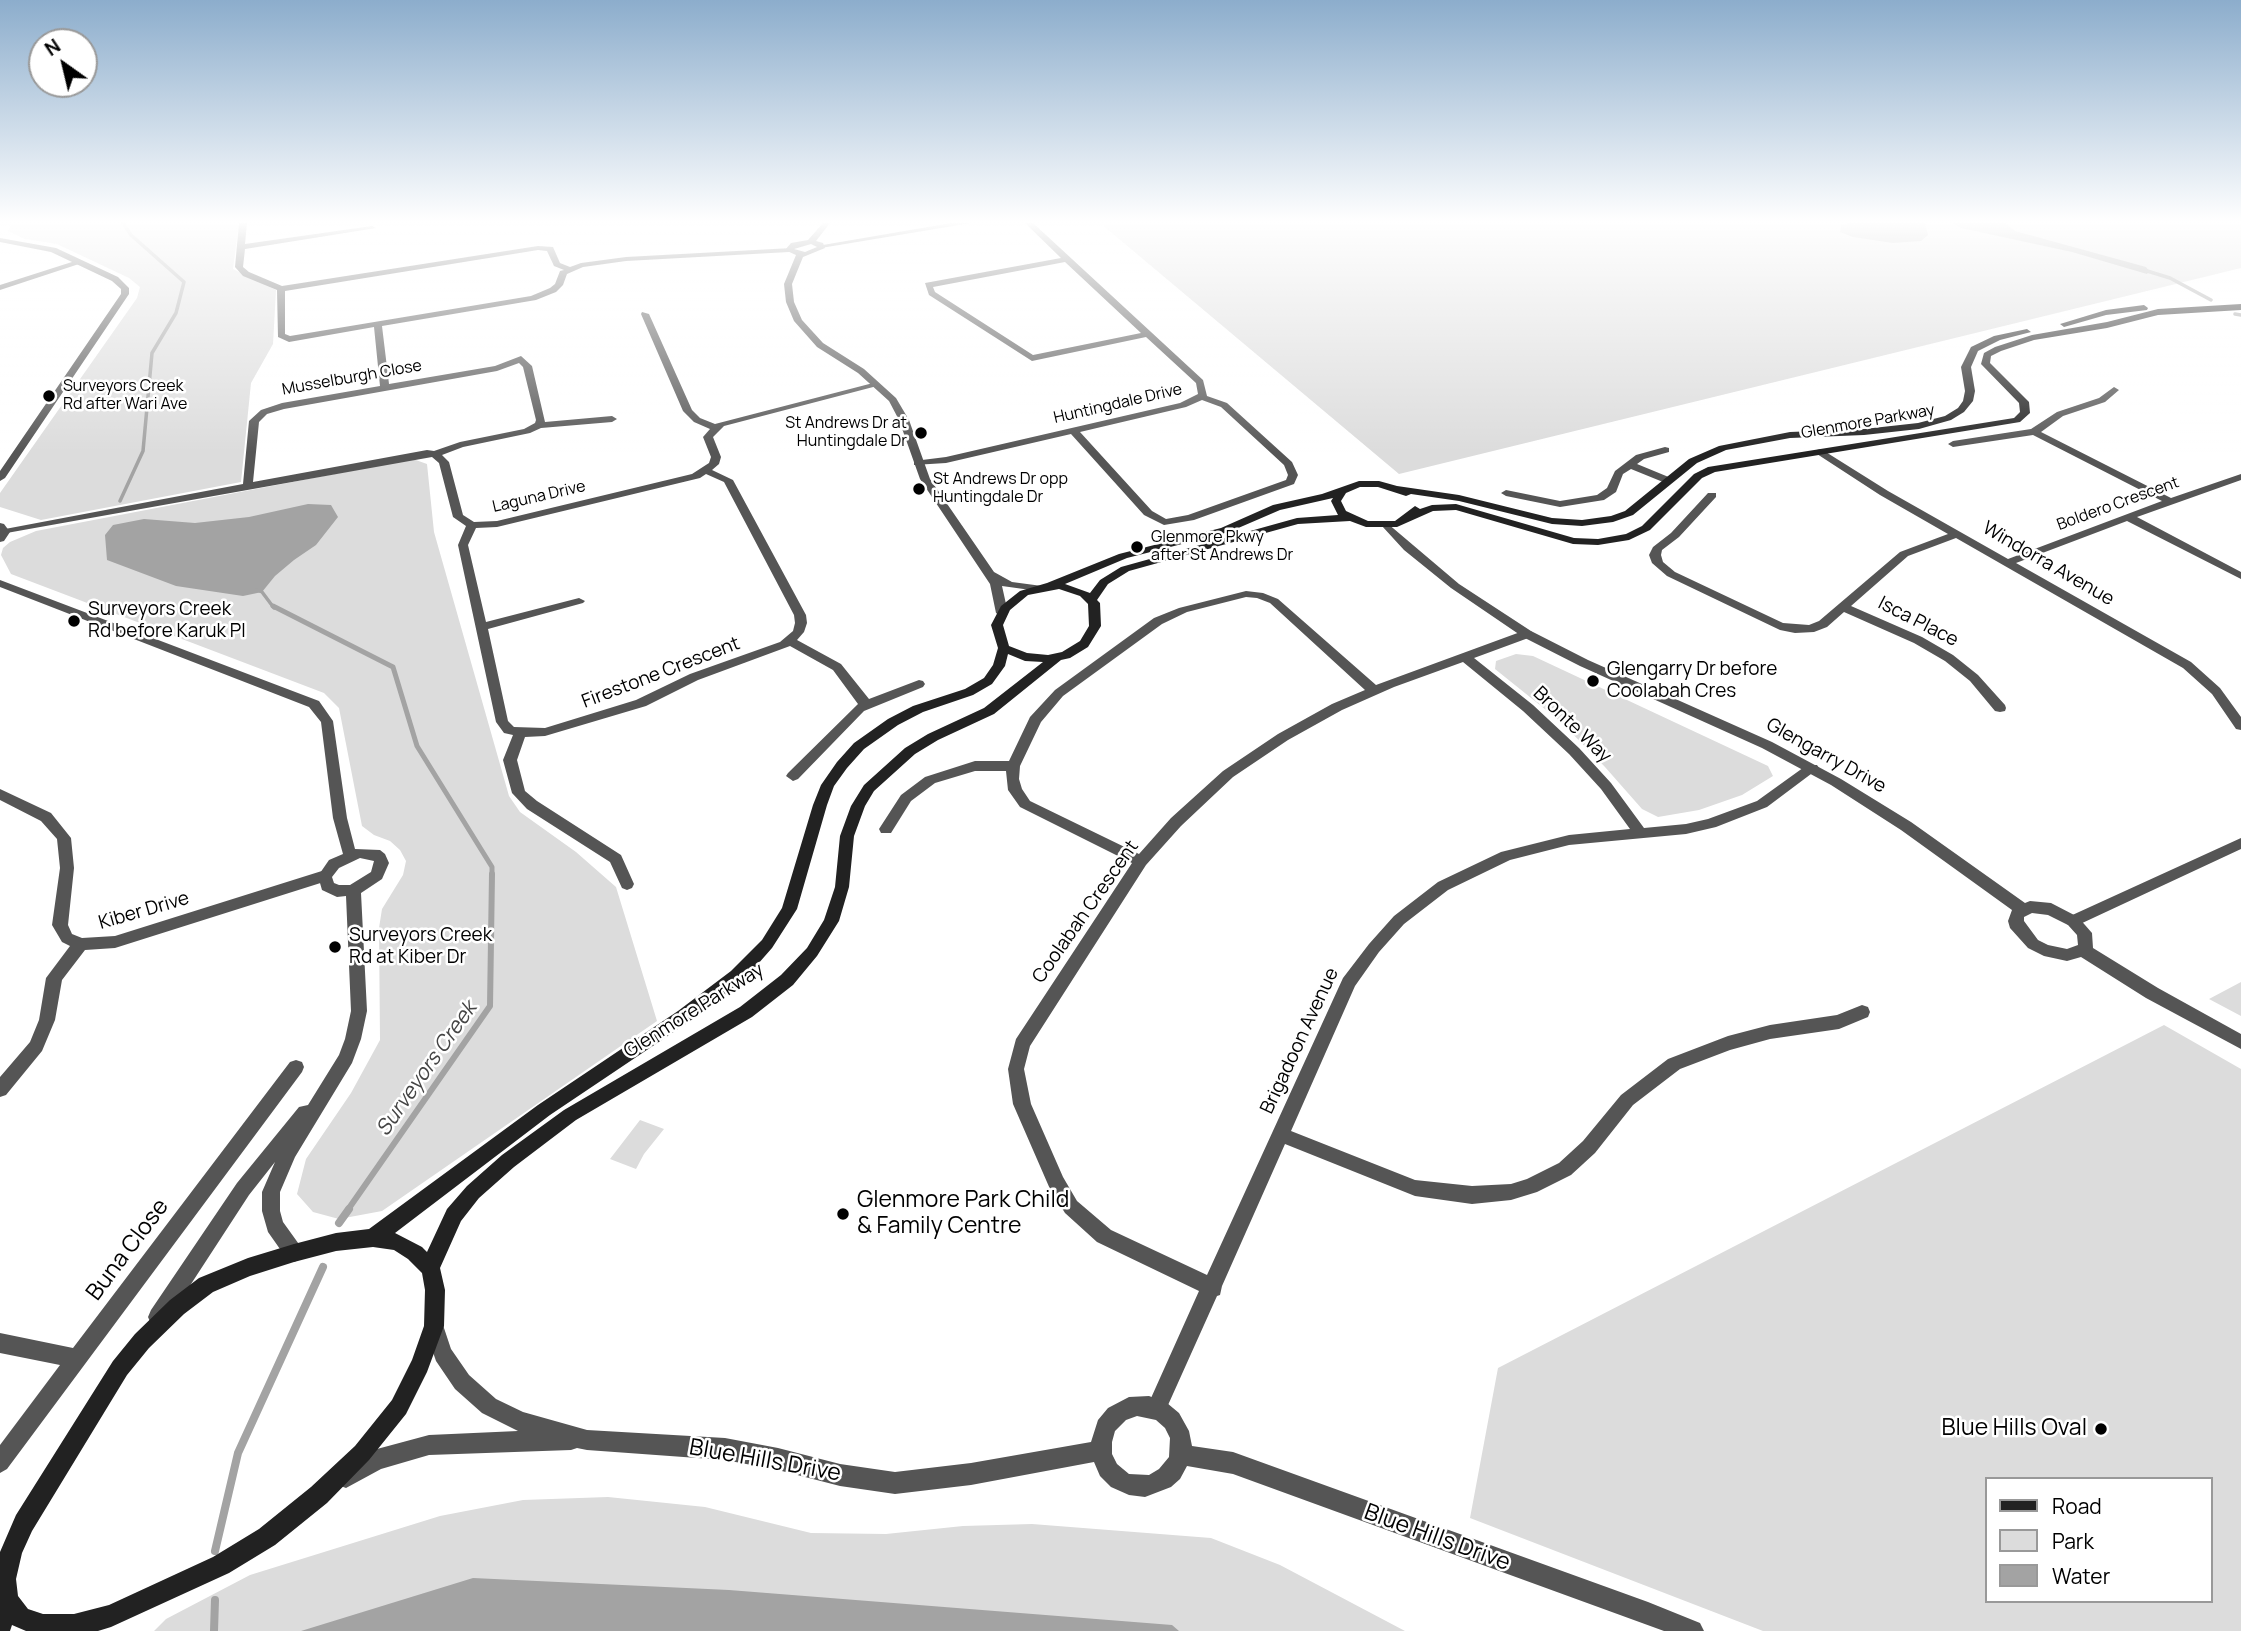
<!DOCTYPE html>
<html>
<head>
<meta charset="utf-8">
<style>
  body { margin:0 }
  #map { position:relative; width:2241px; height:1631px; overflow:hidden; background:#fff; font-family:Manrope,sans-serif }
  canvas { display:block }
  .legend { position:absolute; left:1985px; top:1477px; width:228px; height:126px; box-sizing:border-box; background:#fff; border:2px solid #999; margin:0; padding:9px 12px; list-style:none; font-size:21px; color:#000 }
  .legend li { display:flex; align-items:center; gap:14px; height:35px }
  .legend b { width:35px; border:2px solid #999 }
  .north { position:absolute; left:28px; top:28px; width:70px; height:70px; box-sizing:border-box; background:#fff; border:2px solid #999; border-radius:50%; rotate:326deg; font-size:19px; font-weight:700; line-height:28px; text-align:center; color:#000 }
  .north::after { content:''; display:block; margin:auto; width:24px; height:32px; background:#000; clip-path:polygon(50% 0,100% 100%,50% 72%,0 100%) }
</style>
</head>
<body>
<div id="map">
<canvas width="2241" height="1631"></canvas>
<ul class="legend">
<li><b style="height:9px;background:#222"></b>Road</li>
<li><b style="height:19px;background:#dcdcdc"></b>Park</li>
<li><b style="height:19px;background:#a3a3a3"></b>Water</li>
</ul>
<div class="north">N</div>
</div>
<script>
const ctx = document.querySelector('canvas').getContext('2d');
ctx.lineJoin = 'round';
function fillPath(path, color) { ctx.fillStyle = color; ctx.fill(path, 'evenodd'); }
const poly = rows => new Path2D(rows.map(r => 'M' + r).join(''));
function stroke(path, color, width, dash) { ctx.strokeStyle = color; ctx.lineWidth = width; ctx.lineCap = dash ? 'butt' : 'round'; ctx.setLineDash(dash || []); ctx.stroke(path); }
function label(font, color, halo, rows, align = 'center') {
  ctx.font = font + ' Manrope,sans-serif'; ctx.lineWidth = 5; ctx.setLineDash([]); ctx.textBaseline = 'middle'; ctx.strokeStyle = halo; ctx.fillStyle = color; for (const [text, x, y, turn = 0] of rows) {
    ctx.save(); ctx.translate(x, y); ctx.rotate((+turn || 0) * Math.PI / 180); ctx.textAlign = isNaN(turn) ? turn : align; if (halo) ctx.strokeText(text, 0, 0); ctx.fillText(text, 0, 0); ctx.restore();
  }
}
fillPath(poly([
  [12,223,239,223,233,269,276,290,273,344,251,383,241,482,41,520,0,507,0,493,137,298,140,287,129,278,57,244,25,239,8,231],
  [1100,223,2241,223,2241,268,1399,474],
  [413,459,427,464,434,532,509,796,520,812,576,852,616,887,657,1021,382,1211,339,1219,313,1212,297,1194,306,1159,351,1093,380,1040,379,928,382,909,403,875,406,861,400,850,390,841,374,835,362,826,339,708,324,693,11,574,1,555,3,548,10,542,36,531],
  [1516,654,1533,656,1768,766,1773,776,1742,795,1699,810,1658,817,1642,809,1605,767,1561,722,1495,669,1496,661],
  [2241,982,2241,1016,2209,999],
  [2164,1025,2241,1069,2241,1631,1763,1631,1470,1518,1498,1368],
  [1987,1479,2211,1479,2211,1601,1987,1601],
  [640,1120,664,1129,644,1154,636,1169,610,1159],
  [608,1497,705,1507,811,1533,886,1534,963,1526,1032,1524,1211,1538,1280,1565,1405,1631,154,1631,166,1619,250,1575,440,1516,523,1500]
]), '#dcdcdc');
fillPath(poly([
  [1851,223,1925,223,1928,235,1921,241,1893,243,1853,237,1840,232,1841,225],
  [1953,223,2005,223,2015,231,2146,267,2149,271,2147,274,2072,252,1961,228],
  [308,504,331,505,338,517,316,545,294,560,275,576,262,592,243,596,176,586,107,560,105,535,113,525,144,519,195,523,249,517],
  [473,1578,729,1590,1172,1625,1179,1631,301,1631]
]), '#a3a3a3');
stroke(poly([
  [2144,270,2170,278,2211,300],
  [2235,314,2241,315],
  [120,501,143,451,152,353,176,313,184,282,131,235,123,223],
  [257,590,262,592,274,608]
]), '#a3a3a3', 3.5);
stroke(poly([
  [273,606,393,667,417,746,492,867,492,875]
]), '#a3a3a3', 5);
stroke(poly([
  [347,1211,490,1006,492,874]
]), '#a3a3a3', 6);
stroke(poly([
  [339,1223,349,1209],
  [215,1551,238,1453,323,1267],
  [214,1631,215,1600]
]), '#a3a3a3', 8);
fillPath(poly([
  [239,223,247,223,245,244,372,226,376,228,245,249,243,267,249,272,282,286,538,246,553,247,560,263,570,267,581,263,626,257,792,248,793,250,789,252,626,261,583,267,567,274,563,285,556,292,536,300,382,326,389,384,495,366,521,356,532,366,545,422,612,416,617,419,612,422,541,428,530,433,463,447,442,455,449,462,463,515,474,522,497,521,692,474,709,463,711,457,703,437,710,429,694,422,683,411,641,314,642,312,649,314,692,410,700,418,715,424,877,382,877,386,724,426,713,437,721,457,719,464,712,470,733,480,806,615,807,623,804,632,797,640,841,664,869,699,919,680,923,681,925,684,923,687,864,711,798,779,793,781,786,776,788,773,858,704,833,670,790,646,698,680,646,706,545,736,525,737,517,760,525,791,537,801,621,855,634,884,632,888,627,890,622,888,610,862,527,809,512,793,503,760,513,735,504,733,496,722,458,545,466,526,453,517,439,463,432,457,1,534,1,530,5,529,243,484,249,421,261,410,282,403,380,386,374,327,289,342,278,337,277,290,243,276,235,267,239,223],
  [538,250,547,251,554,266,564,270,560,271,555,284,550,288,531,296,290,336,285,334,285,291,538,250],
  [519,363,523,367,536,420,535,423,524,429,460,442,434,451,427,450,253,482,259,422,267,414,284,409,497,371,519,363],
  [706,474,724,482,794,615,795,623,793,631,780,642,690,674,636,700,545,728,514,727,508,721,488,629,583,603,585,601,579,598,486,622,468,545,476,528,497,527,700,478,706,474],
  [951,223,971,223,821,248,817,246,951,223],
  [1025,223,1033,223,1203,380,1207,396,1227,403,1292,462,1298,475,1294,484,1194,520,1164,525,1144,515,1071,434,946,463,914,465,914,461,946,457,1180,403,1198,394,1196,383,1146,337,1032,361,929,295,925,283,1061,258,1025,223],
  [1065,262,1141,333,1033,355,935,292,933,287,1065,262],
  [1202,400,1221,407,1284,465,1288,475,1286,480,1188,515,1166,519,1152,511,1080,432,1186,407,1202,400],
  [75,261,82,263,0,290,0,285,75,261],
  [2114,387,2119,390,2105,402,2063,416,2041,432,2171,498,2241,474,2241,480,2137,517,2241,572,2241,579,2127,521,2016,563,2191,662,2220,688,2241,717,2241,730,2236,729,2212,694,2183,668,1956,538,1908,556,1851,606,1922,637,1953,655,1978,675,2005,705,2006,708,2005,711,2000,712,1995,711,1970,681,1945,661,1914,643,1844,612,1827,627,1814,632,1795,633,1780,630,1667,576,1652,563,1649,555,1653,547,1671,533,1708,493,1716,493,1716,497,1679,537,1662,550,1661,555,1663,562,1675,572,1783,623,1809,625,1819,621,1900,552,1948,534,1880,495,1817,454,1817,450,1821,449,1888,491,2008,559,2162,501,2033,435,1953,447,1948,444,1953,441,2031,429,2057,412,2099,398,2114,387],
  [1665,447,1669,448,1669,452,1644,459,1637,464,1671,478,1671,482,1663,482,1631,469,1623,474,1616,492,1604,500,1560,507,1506,496,1501,493,1506,490,1560,501,1597,495,1607,488,1615,471,1636,455,1665,447],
  [1246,591,1263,593,1278,599,1376,685,1523,631,1531,631,1533,634,1531,637,1474,658,1533,705,1579,748,1611,783,1644,828,1686,824,1708,819,1757,801,1807,765,1817,765,1819,768,1767,807,1716,827,1686,834,1569,845,1510,860,1448,890,1404,924,1379,952,1355,986,1291,1131,1415,1180,1472,1186,1511,1184,1527,1179,1559,1163,1583,1141,1621,1095,1668,1059,1728,1036,1770,1025,1837,1015,1862,1005,1868,1007,1870,1012,1868,1017,1839,1029,1770,1039,1730,1050,1680,1069,1633,1105,1595,1153,1571,1175,1537,1192,1511,1200,1472,1204,1415,1196,1285,1144,1222,1286,1220,1295,1217,1296,1164,1414,1157,1417,1150,1414,1147,1407,1199,1291,1097,1242,1065,1213,1050,1189,1013,1104,1008,1069,1016,1039,1132,863,1020,807,1008,790,1006,771,975,771,935,783,911,801,891,833,881,833,879,829,901,795,925,777,975,761,1009,761,1030,717,1055,690,1154,618,1179,608,1246,591],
  [1246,597,1257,598,1270,603,1365,690,1332,704,1278,734,1223,771,1171,818,1139,854,1030,801,1022,789,1019,779,1020,766,1041,722,1063,696,1162,624,1187,612,1246,597],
  [1463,662,1523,711,1569,754,1601,789,1630,829,1569,835,1501,852,1438,882,1394,916,1369,944,1343,978,1207,1275,1111,1230,1077,1201,1063,1177,1031,1104,1024,1069,1030,1046,1146,865,1181,826,1233,777,1288,740,1342,710,1394,687,1463,662],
  [0,789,51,813,71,838,74,868,68,925,72,934,82,938,115,936,325,870,330,872,332,876,330,880,115,948,85,950,62,980,55,1020,42,1051,6,1095,0,1097,0,1077,30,1042,39,1020,46,978,70,946,62,942,52,925,60,868,57,839,41,821,0,800,0,789],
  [2241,838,2241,849,2078,925,2068,925,2065,921,2068,917,2241,838],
  [296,1060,302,1062,304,1067,302,1072,7,1469,0,1473,0,1445,60,1365,0,1353,0,1333,73,1348,290,1062,296,1060]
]), '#555');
fillPath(poly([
  [823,223,830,223,816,241,823,243,825,248,803,257,792,284,794,302,802,320,823,343,864,369,896,398,909,420,930,479,994,572,1012,582,1042,586,1044,588,1038,591,1002,586,1008,613,1006,616,1002,617,996,613,990,584,920,479,899,420,889,401,858,373,817,347,794,321,786,302,784,284,796,255,785,250,791,243,808,240,823,223],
  [811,244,817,247,805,252,794,249,811,244],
  [0,238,56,248,118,277,129,288,129,294,5,478,0,481,0,471,121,294,121,289,112,281,51,252,0,242,0,238],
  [0,523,4,524,10,532,4,541,0,542,0,523],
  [1387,523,1459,584,1531,631,1588,660,1772,742,1841,779,1911,822,2025,903,2030,901,2051,903,2078,917,2092,933,2093,948,2158,988,2241,1034,2241,1049,2146,998,2081,957,2067,961,2044,956,2028,948,2010,928,2008,921,2012,910,1901,830,1831,785,1762,748,1580,666,1523,637,1451,588,1404,550,1382,526,1387,523],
  [2032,913,2048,915,2068,925,2077,935,2078,945,2067,949,2048,945,2038,940,2024,921,2024,917,2032,913],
  [0,580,319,701,333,721,347,818,355,849,380,850,385,854,389,863,382,879,361,893,367,1011,361,1039,352,1063,295,1157,280,1192,280,1211,283,1222,301,1247,303,1253,301,1259,294,1262,287,1259,268,1232,262,1211,262,1192,275,1162,249,1195,165,1324,158,1327,151,1324,148,1317,151,1310,237,1183,299,1107,308,1105,339,1055,345,1039,351,1011,346,896,337,897,322,890,318,876,329,860,343,854,333,818,321,722,309,707,0,587,0,580],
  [360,858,374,861,371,872,350,885,339,885,334,883,332,877,339,868,360,858],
  [434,1316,441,1319,451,1349,469,1375,496,1399,523,1412,587,1430,725,1438,778,1448,840,1464,895,1472,971,1463,1091,1442,1098,1420,1108,1408,1129,1397,1149,1396,1167,1403,1179,1413,1189,1431,1192,1446,1233,1452,1648,1602,1700,1623,1704,1631,1664,1631,1233,1474,1187,1466,1180,1479,1171,1487,1145,1497,1129,1495,1111,1487,1100,1476,1094,1462,971,1485,895,1494,840,1486,778,1470,725,1460,587,1450,577,1448,571,1450,429,1455,381,1469,346,1488,338,1485,335,1477,338,1469,377,1449,429,1435,518,1431,482,1413,455,1389,436,1361,424,1326,427,1319,434,1316],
  [1137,1416,1156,1420,1165,1428,1170,1438,1169,1457,1159,1469,1149,1475,1129,1474,1117,1464,1112,1454,1112,1442,1115,1431,1126,1420,1137,1416]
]), '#555');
fillPath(poly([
  [2241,304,2241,310,2158,315,2107,328,2034,340,2001,351,1991,356,1990,363,2029,402,2030,413,2020,422,1715,472,1702,478,1650,530,1629,540,1598,545,1573,544,1456,510,1433,511,1397,527,1366,527,1350,521,1298,524,1129,571,1108,584,1097,600,1100,603,1101,626,1088,647,1070,658,1061,660,994,714,938,740,915,754,874,791,865,806,854,836,849,887,839,921,817,956,793,985,752,1017,576,1120,514,1167,479,1198,461,1221,440,1268,445,1290,444,1326,427,1372,406,1414,369,1460,327,1503,275,1545,229,1573,111,1627,98,1631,26,1631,12,1625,10,1631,0,1631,0,1552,16,1515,113,1361,135,1334,170,1300,199,1278,248,1258,294,1244,336,1233,369,1229,538,1105,678,1011,731,971,762,940,782,908,813,805,821,785,837,762,854,743,888,719,913,706,965,689,984,678,993,665,998,648,991,625,1001,606,1020,591,1047,583,1119,554,1221,528,1273,505,1322,494,1359,481,1379,481,1397,486,1459,495,1552,518,1582,520,1611,516,1625,511,1689,459,1719,446,1790,432,1864,429,1918,423,1945,416,1958,408,1963,401,1965,391,1961,367,1971,347,1994,336,2027,329,2031,332,2000,340,1978,351,1971,367,1975,391,1973,401,1964,412,1951,420,1919,429,1864,435,1790,438,1726,450,1697,463,1633,515,1613,522,1582,526,1552,524,1459,501,1411,494,1406,496,1378,487,1360,487,1346,493,1341,501,1346,511,1368,521,1395,521,1415,506,1420,509,1432,505,1456,504,1574,538,1598,539,1626,534,1642,526,1694,474,1708,467,2014,418,2020,412,2019,403,1981,364,1984,353,1995,347,2032,335,2107,322,2158,309,2241,304],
  [1333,498,1331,501,1338,515,1297,518,1121,567,1100,580,1090,593,1065,584,1127,558,1229,532,1280,510,1333,498],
  [1059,589,1080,596,1088,604,1089,626,1080,641,1062,652,1048,655,1027,653,1009,646,1003,625,1010,610,1028,595,1059,589],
  [1008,654,1025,661,1043,662,984,708,928,734,905,748,864,785,851,806,840,836,835,887,824,920,807,948,781,975,740,1007,564,1110,502,1155,467,1186,447,1209,427,1252,422,1247,395,1233,550,1115,690,1021,743,981,772,948,797,909,827,805,834,786,847,768,864,749,898,725,923,712,973,695,992,684,1005,666,1008,654],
  [373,1247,394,1250,408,1259,422,1273,425,1290,424,1326,412,1360,392,1400,355,1446,311,1487,259,1529,213,1557,109,1605,74,1614,43,1614,28,1609,18,1596,16,1579,22,1553,32,1531,127,1375,149,1348,184,1314,213,1292,250,1276,294,1262,336,1251,373,1247],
  [2144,305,2148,308,2147,310,2106,315,2064,327,2060,324,2106,310,2144,305]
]), '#222');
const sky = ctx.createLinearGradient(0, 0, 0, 452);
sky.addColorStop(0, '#8cadcc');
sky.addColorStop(0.49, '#fff');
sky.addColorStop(1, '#ffffff00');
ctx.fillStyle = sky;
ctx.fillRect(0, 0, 2241, 452);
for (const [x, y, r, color] of [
  [49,396,7,"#000"],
  [921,433,7,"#000"],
  [919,489,7,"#000"],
  [1137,547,7,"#000"],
  [74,621,7,"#000"],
  [1593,681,7,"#000"],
  [335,947,7,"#000"],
  [843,1214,7,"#000"],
  [2101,1429,7,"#000"]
]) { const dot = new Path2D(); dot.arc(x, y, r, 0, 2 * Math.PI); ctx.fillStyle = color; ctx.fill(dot); stroke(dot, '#fff', 2.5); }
label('16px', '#000', '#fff', [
  ["Musselburgh Close",352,378,-10],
  ["Huntingdale Drive",1118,404,-13],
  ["Glenmore Parkway",1868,422,-10],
  ["Laguna Drive",539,497,-13],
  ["Boldero Crescent",2118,504,-20]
]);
label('16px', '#000', '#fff', [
  ["Surveyors Creek",63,387],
  ["Rd after Wari Ave",63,405],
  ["St Andrews Dr at",907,424,"right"],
  ["Huntingdale Dr",907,442,"right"],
  ["St Andrews Dr opp",933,480],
  ["Huntingdale Dr",933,498],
  ["Glenmore Pkwy",1151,538],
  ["after St Andrews Dr",1151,556]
], 'left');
label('19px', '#000', '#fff', [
  ["Windorra Avenue",2048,564,30],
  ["Isca Place",1918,622,27],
  ["Firestone Crescent",661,673,-21],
  ["Bronte Way",1572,725,44],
  ["Glengarry Drive",1826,756,29],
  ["Kiber Drive",144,911,-16],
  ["Coolabah Crescent",1086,912,-55],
  ["Glenmore Parkway",694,1011,-32],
  ["Brigadoon Avenue",1300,1041,-65]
]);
label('19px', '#000', '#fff', [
  ["Surveyors Creek",88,610],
  ["Rd before Karuk Pl",88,632],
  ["Glengarry Dr before",1607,670],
  ["Coolabah Cres",1607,692],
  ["Surveyors Creek",349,936],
  ["Rd at Kiber Dr",349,958]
], 'left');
label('italic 21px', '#444', '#fff', [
  ["Surveyors Creek",427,1069,-55]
]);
label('23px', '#000', '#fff', [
  ["Glenmore Park Child",857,1201],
  ["& Family Centre",857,1227],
  ["Blue Hills Oval",2087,1429,"right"]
], 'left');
label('23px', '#000', '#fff', [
  ["Buna Close",128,1250,-53],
  ["Blue Hills Drive",765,1461,10],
  ["Blue Hills Drive",1437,1538,20]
]);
</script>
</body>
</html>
